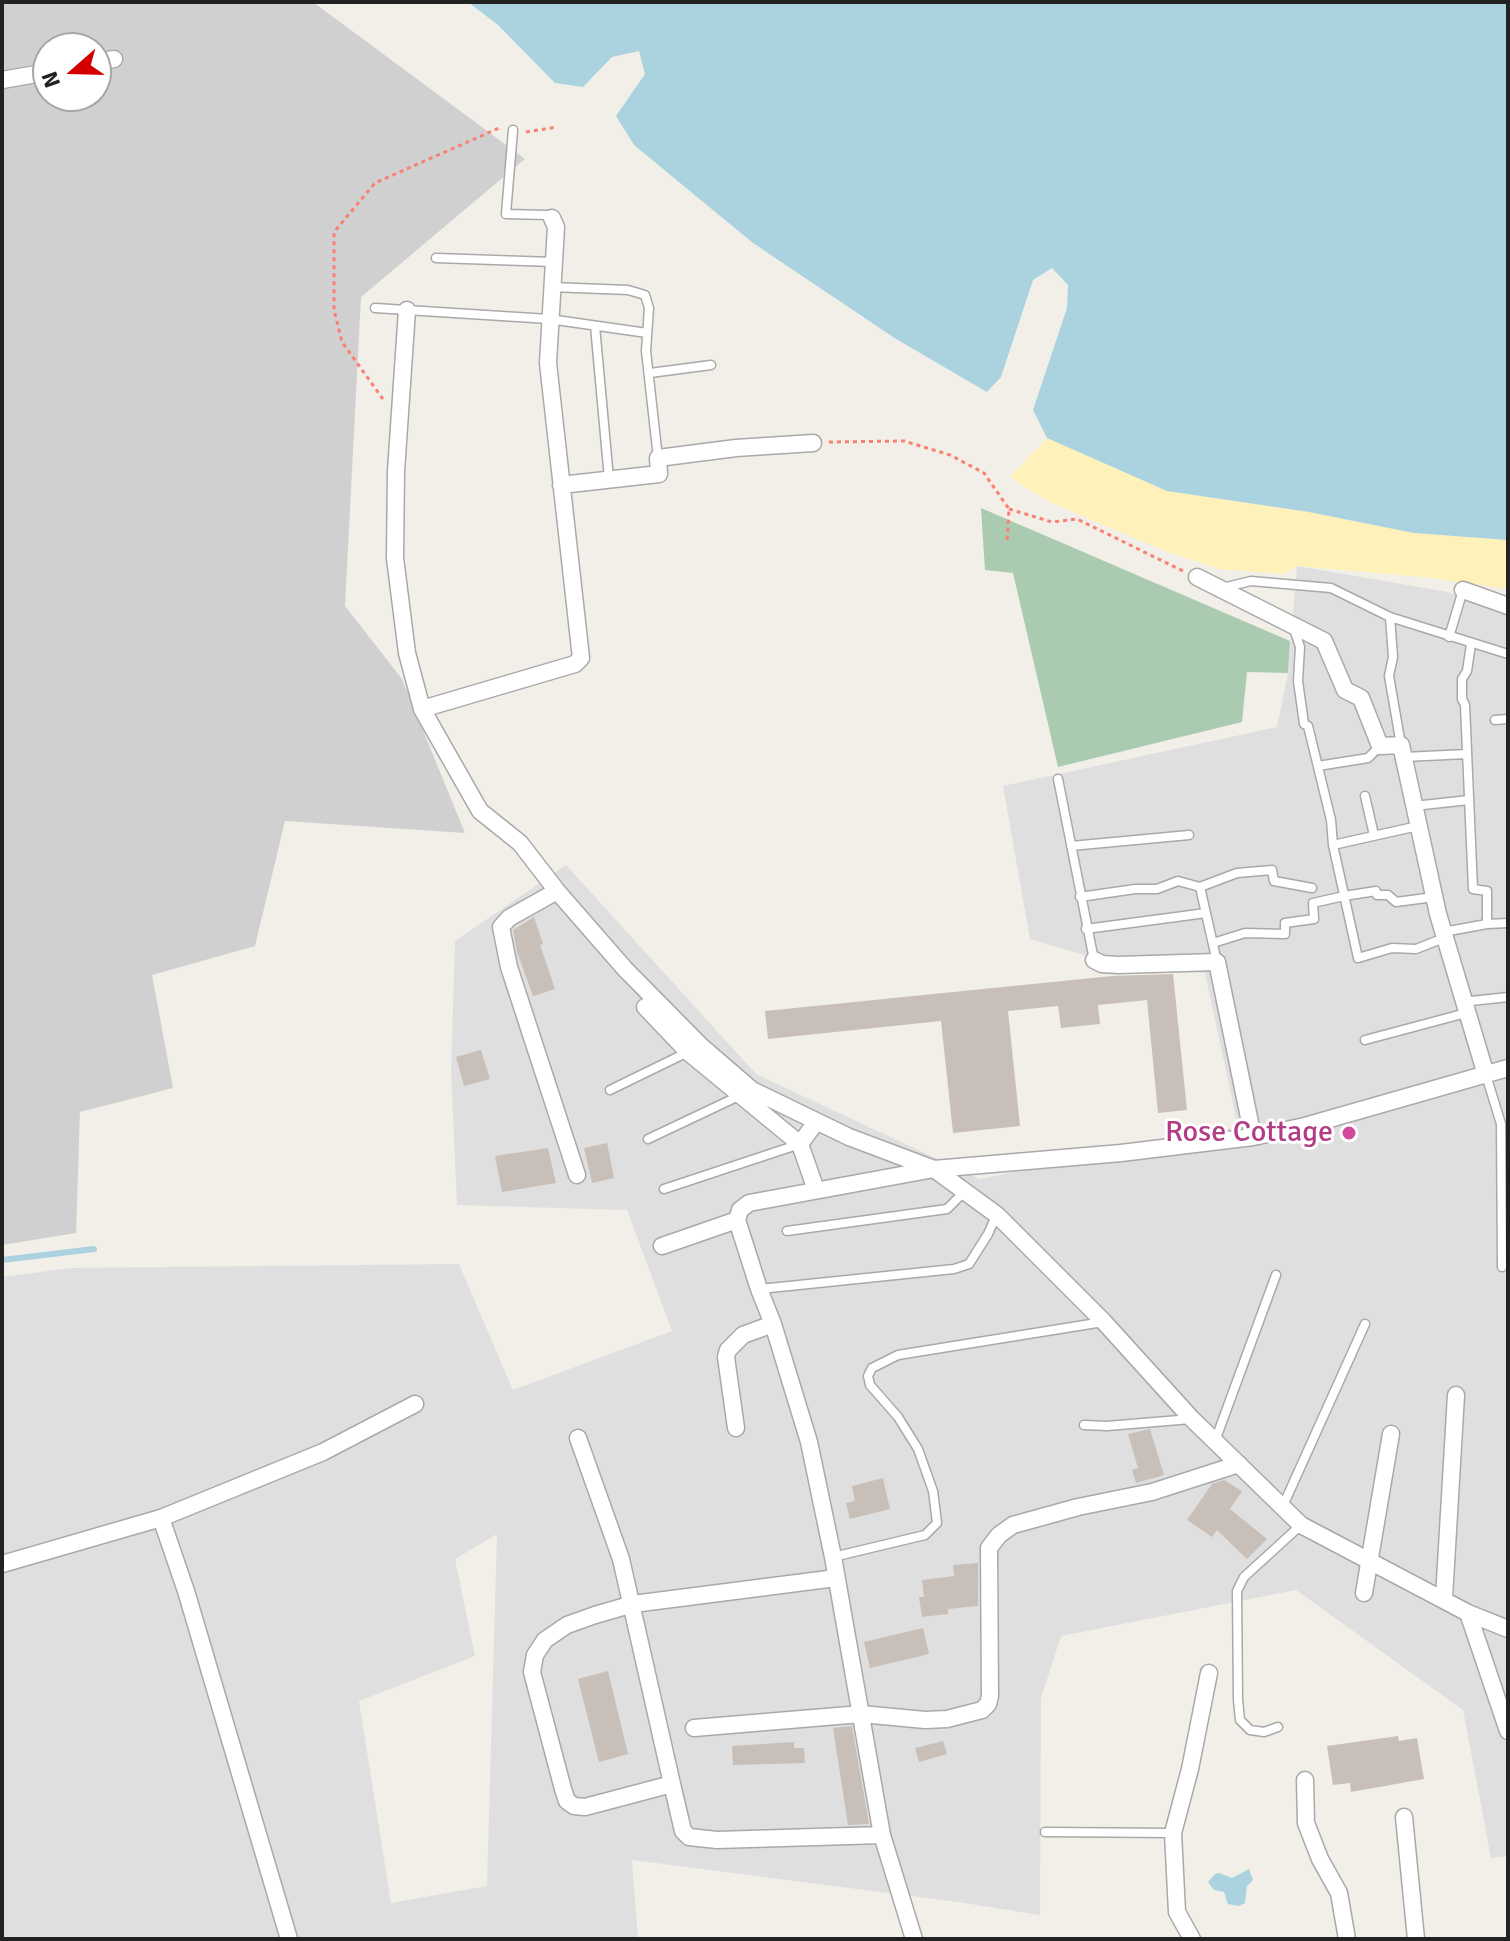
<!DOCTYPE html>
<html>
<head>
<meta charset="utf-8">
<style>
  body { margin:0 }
  #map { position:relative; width:1510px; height:1941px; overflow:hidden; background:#f2efe9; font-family:Signika,sans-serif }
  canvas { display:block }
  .frame { position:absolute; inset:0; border:4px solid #222; pointer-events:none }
  .north { position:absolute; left:32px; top:32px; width:80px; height:80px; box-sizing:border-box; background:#fff; border:2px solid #a7a7a7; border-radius:50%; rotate:250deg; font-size:22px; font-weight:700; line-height:32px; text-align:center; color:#222 }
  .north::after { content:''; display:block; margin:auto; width:28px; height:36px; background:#d40000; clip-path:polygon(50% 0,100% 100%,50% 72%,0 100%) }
</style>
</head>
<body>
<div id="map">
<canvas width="1510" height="1941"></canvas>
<div class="frame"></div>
<div class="north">N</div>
</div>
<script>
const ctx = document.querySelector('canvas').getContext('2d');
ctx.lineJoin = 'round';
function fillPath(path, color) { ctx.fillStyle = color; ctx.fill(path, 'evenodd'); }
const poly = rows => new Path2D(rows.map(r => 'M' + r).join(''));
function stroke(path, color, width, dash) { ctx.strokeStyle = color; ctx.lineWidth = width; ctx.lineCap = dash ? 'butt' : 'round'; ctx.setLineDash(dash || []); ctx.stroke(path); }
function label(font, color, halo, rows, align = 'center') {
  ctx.font = font + ' Signika,sans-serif'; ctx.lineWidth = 6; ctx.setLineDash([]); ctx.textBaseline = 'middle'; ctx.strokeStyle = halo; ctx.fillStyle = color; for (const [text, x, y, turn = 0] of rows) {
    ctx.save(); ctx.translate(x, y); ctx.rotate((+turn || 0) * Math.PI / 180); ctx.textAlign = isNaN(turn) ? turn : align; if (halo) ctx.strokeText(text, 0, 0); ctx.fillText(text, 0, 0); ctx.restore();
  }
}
fillPath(poly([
  [1297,566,1448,592,1508,616,1508,1856,1491,1858,1463,1710,1296,1590,1061,1636,1041,1698,1040,1915,958,1902,632,1860,638,1939,2,1939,2,1277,71,1268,459,1264,513,1390,672,1331,627,1210,457,1205,451,1070,455,941,566,865,756,1074,980,1179,1238,1127,1205,973,1118,965,1030,939,1003,786,1277,727,1288,673],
  [497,1534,487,1886,391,1903,359,1701,475,1656,455,1559]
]), '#e0dfdf');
fillPath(poly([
  [2,2,313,2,525,159,361,297,345,606,402,679,465,833,285,821,255,946,152,975,173,1088,80,1112,76,1233,2,1245],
  [48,48,96,48,96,96,48,96]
]), '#d0d0d0');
fillPath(poly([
  [1047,438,1167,491,1309,512,1414,533,1508,540,1508,589,1431,578,1297,566,1284,574,1219,569,1165,551,1049,502,1010,477]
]), '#fff1ba');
fillPath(poly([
  [981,508,1290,641,1288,673,1247,672,1242,722,1058,767,1013,573,985,570]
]), '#aacbaf');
fillPath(poly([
  [468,2,1508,2,1508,540,1414,533,1309,512,1167,491,1047,438,1033,410,1067,308,1068,285,1052,268,1033,280,1001,377,987,392,896,339,753,243,634,145,616,116,645,74,639,51,612,57,583,87,555,83,498,25],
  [1249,1869,1253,1880,1247,1886,1245,1903,1239,1906,1228,1904,1224,1892,1214,1890,1208,1882,1215,1874,1219,1873,1232,1878]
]), '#aad3df');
stroke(poly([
  [2,1260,94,1249]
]), '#aad3df', 6);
fillPath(poly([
  [534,917,543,944,540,945,555,989,533,996,517,952,513,930],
  [1173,974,1187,1110,1158,1113,1147,1000,1098,1005,1100,1024,1061,1028,1058,1006,1008,1011,1020,1126,953,1133,941,1021,768,1039,765,1011,1112,976],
  [481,1050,490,1079,464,1086,456,1057],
  [607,1143,614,1178,592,1183,584,1148],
  [548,1148,556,1183,502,1192,495,1156],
  [1150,1429,1164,1475,1136,1483,1132,1470,1138,1468,1128,1434],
  [883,1478,890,1509,850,1519,846,1503,855,1501,852,1486],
  [1224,1480,1242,1491,1230,1509,1267,1539,1247,1559,1217,1530,1212,1537,1187,1520,1212,1484],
  [978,1563,978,1606,948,1609,948,1614,922,1617,919,1597,924,1597,922,1580,954,1576,953,1565],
  [923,1628,929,1654,870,1668,864,1642],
  [608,1671,628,1754,599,1762,578,1679],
  [852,1726,869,1824,848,1825,833,1728],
  [1398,1736,1399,1741,1417,1738,1424,1779,1351,1792,1350,1783,1333,1785,1327,1746],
  [943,1741,947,1754,919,1762,915,1748],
  [794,1742,794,1748,804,1748,805,1763,733,1765,732,1746]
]), '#c7bfb8');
const lane = poly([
  [513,130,506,214,548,215,552,218],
  [436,258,553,262],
  [551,287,628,290,645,295,649,308,646,351,658,458],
  [375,308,549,319,647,333],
  [595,326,609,479],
  [650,373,711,365],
  [1222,588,1251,581,1331,588,1390,617,1508,654],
  [1390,617,1393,657,1389,676,1401,745],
  [1293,626,1300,647,1298,681,1304,724,1308,726,1331,820,1333,845,1358,958,1392,948,1416,949,1444,938],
  [1449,637,1463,590],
  [1471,644,1467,671,1462,679,1462,699,1465,705,1473,889,1487,891,1487,924],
  [1495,720,1508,719],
  [1404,757,1467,754],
  [1318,766,1368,758,1380,746],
  [1058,779,1094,960],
  [1365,796,1374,835],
  [1414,806,1469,800],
  [1333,845,1418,826],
  [1071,846,1189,835],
  [1200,887,1217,962],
  [1080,897,1135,889,1157,889,1178,881,1200,887,1237,873,1272,870,1274,881,1312,888],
  [1086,929,1206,913],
  [1443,932,1487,924,1508,923],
  [1213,943,1245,933,1285,934,1285,923,1314,919,1313,903,1344,896,1376,891,1377,895,1388,895,1396,902,1434,897],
  [1462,1002,1508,997],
  [1365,1040,1466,1013],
  [1486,1075,1501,1124,1502,1267],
  [610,1090,688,1052],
  [648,1139,741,1095],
  [664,1189,800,1144],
  [787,1231,947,1209,964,1192],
  [760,1289,954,1269,969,1264,988,1234,996,1216],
  [1084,1425,1107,1426,1191,1419],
  [1215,1441,1276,1275],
  [1282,1508,1365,1324],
  [833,1557,925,1535,937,1523,933,1491,918,1449,898,1417,870,1385,868,1376,872,1368,898,1355,1103,1322],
  [1278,1727,1264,1732,1250,1730,1240,1720,1238,1700,1237,1591,1244,1577,1301,1525],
  [1045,1832,1173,1833]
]);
const street = poly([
  [96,62,114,59],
  [2,80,48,72],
  [552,218,556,227,548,363,581,658,575,664,422,709,480,811,520,843,557,891,625,969,701,1046,752,1090,849,1137,934,1169,997,1215,1104,1322,1191,1418,1301,1525,1468,1613,1508,1629],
  [407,310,396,471,395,558,407,653,422,709],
  [561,485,659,474,658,458,736,448,813,443],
  [1197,577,1324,641,1345,690,1361,698,1380,746,1401,745,1438,914,1486,1075],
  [1463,590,1508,606],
  [557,891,509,918,501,927,509,967,577,1175],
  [1094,960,1102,964,1118,965,1217,962,1253,1137],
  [645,1007,688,1052,800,1144,816,1122],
  [800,1144,816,1190],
  [662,1246,737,1220],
  [736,1428,726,1357,728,1350,743,1335,773,1324],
  [578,1438,621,1559,672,1784],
  [161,1518,323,1452,415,1404],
  [2,1564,161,1518,186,1591,289,1939],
  [836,1578,633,1604,595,1615,567,1625,545,1640,535,1655,532,1672,563,1789,567,1801,574,1806,585,1807,672,1784,683,1831,689,1837,717,1840,882,1835],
  [1364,1593,1391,1434],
  [1444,1598,1456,1395],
  [1468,1613,1508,1731],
  [694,1728,861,1714,925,1720,947,1719,982,1710,988,1704,990,1696,989,1548,999,1535,1013,1525,1078,1507,1152,1492,1239,1464],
  [1305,1780,1306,1823,1320,1859,1339,1893,1347,1939],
  [1404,1817,1416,1939],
  [914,1939,882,1835,833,1557,809,1442,773,1324,759,1289,737,1220,740,1210,749,1203,934,1169,1121,1153,1253,1137,1305,1126,1508,1068],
  [1192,1939,1177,1912,1173,1833,1190,1769,1209,1673]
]);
stroke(lane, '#a9a9a9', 11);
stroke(street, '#a9a9a9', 19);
stroke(poly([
  [526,132,557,127],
  [383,399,342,342,334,310,334,232,375,183,499,128],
  [829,442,904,441,950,455,984,473,1009,509,1007,543],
  [1009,509,1052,522,1077,519,1183,571]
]), '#fa8072', 3, [4, 4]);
stroke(lane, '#fff', 8);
stroke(street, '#fff', 16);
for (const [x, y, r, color] of [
  [1349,1133,8,"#d1479c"]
]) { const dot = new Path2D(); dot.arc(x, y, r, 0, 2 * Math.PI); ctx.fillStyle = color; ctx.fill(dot); stroke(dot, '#fff', 3); }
label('30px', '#b23c85', '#fff', [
  ["Rose Cottage",1333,1133]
], 'right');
</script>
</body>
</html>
